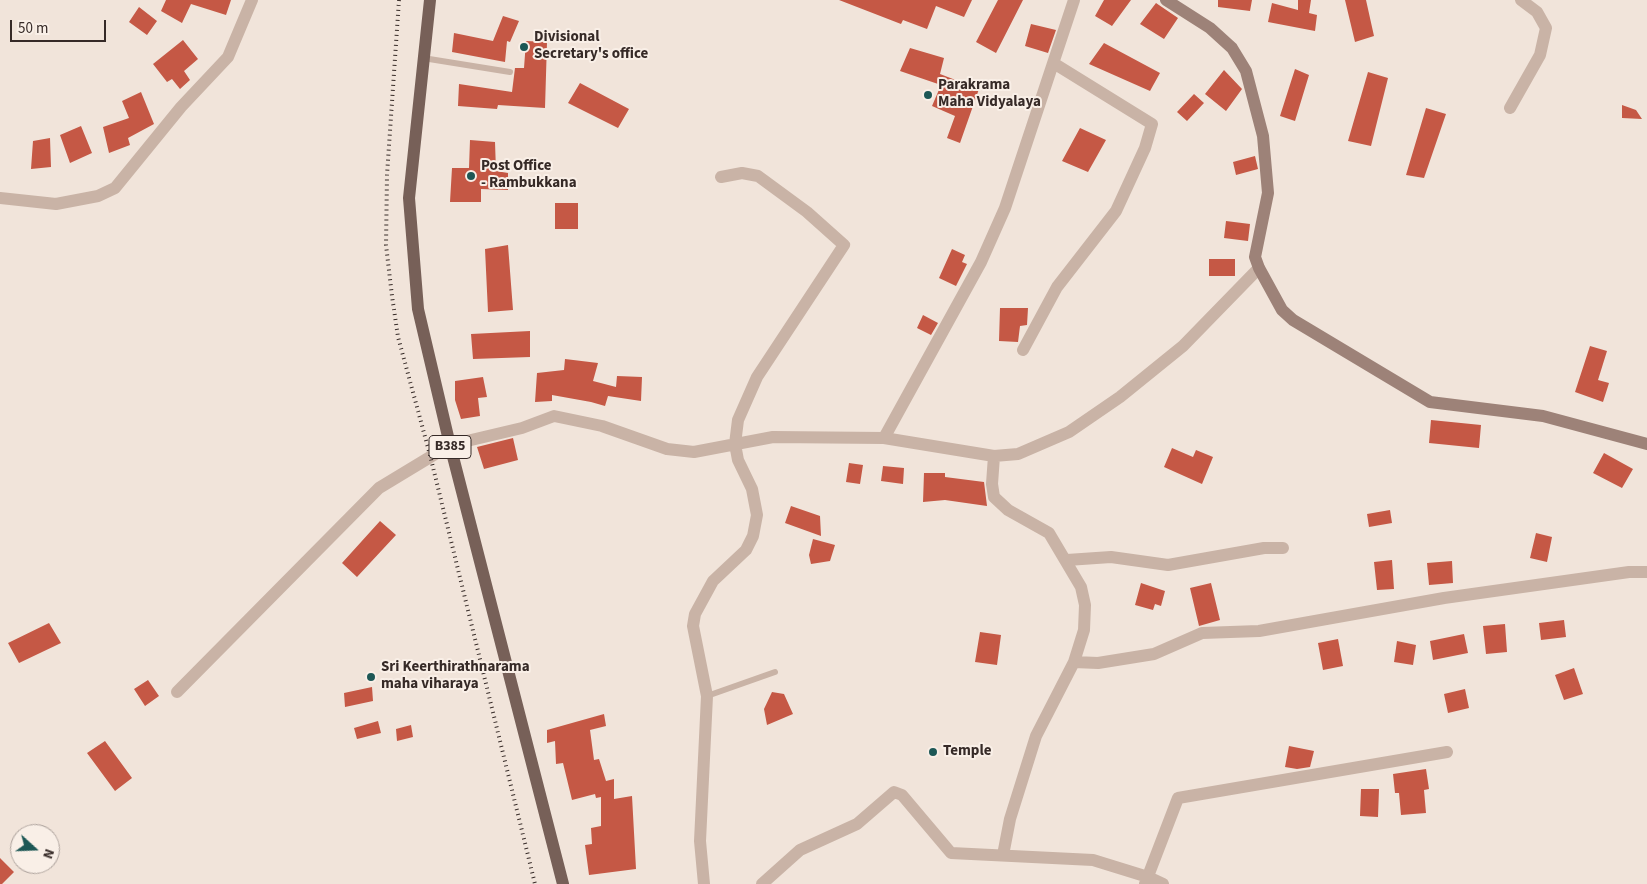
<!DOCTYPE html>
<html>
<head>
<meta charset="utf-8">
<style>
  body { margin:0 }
  #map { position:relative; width:1647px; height:884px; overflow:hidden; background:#f1e4da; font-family:"Source Sans 3",sans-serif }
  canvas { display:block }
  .north { position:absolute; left:10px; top:824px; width:50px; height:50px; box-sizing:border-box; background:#f9efe7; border:1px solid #aba09a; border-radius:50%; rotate:110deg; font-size:14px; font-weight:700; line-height:20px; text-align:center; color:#362a27 }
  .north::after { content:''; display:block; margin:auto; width:18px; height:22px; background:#1d5755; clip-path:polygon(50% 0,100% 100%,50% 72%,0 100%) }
  .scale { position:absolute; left:10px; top:20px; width:96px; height:22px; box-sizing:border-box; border:2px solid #362a27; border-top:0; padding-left:6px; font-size:15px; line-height:18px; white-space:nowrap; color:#362a27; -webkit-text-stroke:4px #f9efe7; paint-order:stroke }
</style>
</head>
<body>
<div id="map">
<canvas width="1647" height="884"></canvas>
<div class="north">N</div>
<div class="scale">50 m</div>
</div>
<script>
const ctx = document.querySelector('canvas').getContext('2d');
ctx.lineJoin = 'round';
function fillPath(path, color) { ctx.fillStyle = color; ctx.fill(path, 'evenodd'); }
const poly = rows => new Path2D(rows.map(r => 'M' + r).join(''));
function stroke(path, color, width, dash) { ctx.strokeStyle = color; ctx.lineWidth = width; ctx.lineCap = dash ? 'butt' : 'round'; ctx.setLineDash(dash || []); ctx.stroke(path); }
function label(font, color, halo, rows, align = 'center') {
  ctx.font = font + ' "Source Sans 3",sans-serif'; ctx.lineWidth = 4; ctx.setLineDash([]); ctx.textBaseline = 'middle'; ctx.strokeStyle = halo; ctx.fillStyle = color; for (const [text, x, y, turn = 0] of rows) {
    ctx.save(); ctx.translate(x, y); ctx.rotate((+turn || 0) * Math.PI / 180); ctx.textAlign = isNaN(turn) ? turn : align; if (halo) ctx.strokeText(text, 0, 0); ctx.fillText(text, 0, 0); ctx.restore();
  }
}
fillPath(poly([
  [166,0,231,0,226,15,191,4,182,23,161,11],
  [839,0,972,0,964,17,936,6,927,29,903,20,901,24],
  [998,0,1023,0,996,53,976,42],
  [1104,0,1131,0,1112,26,1095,16],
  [1218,0,1252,0,1250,11,1218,7],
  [1298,0,1311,0,1309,13,1317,15,1315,31,1268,22,1272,3,1298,10],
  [1345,0,1366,0,1374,36,1355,42],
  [1156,3,1178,18,1164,39,1140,24],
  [139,7,157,21,147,35,129,22],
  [503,16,519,21,510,42,507,41,505,62,452,52,454,33,493,41],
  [1031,24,1056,30,1048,53,1025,46],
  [183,40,198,59,184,71,190,80,180,89,172,79,167,82,153,64],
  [526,41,547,42,545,108,498,105,497,109,458,106,459,84,512,92,515,68,524,68],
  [1104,43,1160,73,1150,91,1089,64],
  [910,48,944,58,940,74,979,89,960,143,947,138,955,116,932,106,941,85,900,71],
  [1295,69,1309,75,1295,121,1280,116],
  [1224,70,1242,89,1226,111,1205,94],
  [1368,72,1388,78,1371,146,1348,141],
  [580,83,629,109,618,128,568,103],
  [141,92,154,124,128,138,130,145,109,153,103,127,129,118,122,101],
  [1194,94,1204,103,1187,121,1177,112],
  [1622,105,1636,110,1642,119,1622,118],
  [1426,108,1446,114,1424,178,1406,175],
  [81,126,92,153,70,163,60,135],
  [1080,128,1106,140,1088,172,1062,161],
  [50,138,51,167,31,169,33,141],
  [470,140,495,142,496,171,508,173,508,190,481,189,481,202,450,202,452,168,469,168],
  [1255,156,1258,169,1236,175,1233,162],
  [555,203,578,203,578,229,555,229],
  [1226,221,1250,224,1248,241,1224,238],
  [508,245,513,310,488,312,485,249],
  [952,249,965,255,962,262,967,264,956,286,939,278],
  [1209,259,1235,259,1235,276,1209,276],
  [1000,308,1028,308,1027,325,1020,326,1018,342,999,341],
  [923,315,938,323,931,335,917,328],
  [530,331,530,357,473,359,471,334],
  [1590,346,1607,351,1598,380,1609,383,1603,402,1575,392],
  [565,359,598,363,593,381,616,387,617,376,642,377,641,401,608,396,605,406,591,402,552,395,552,401,535,402,537,373,564,370],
  [483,377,487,397,478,398,480,416,461,419,455,400,455,381],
  [1431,420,1481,425,1479,448,1429,443],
  [513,438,518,460,484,469,477,447],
  [1172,448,1193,457,1196,450,1213,457,1202,484,1164,467],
  [1604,453,1633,469,1622,488,1593,473],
  [849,463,863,465,860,484,846,482],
  [883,466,904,468,903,484,881,481],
  [924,473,945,473,945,477,984,482,987,506,945,500,923,502],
  [791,506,820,516,821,536,785,523],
  [1390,510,1392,523,1369,527,1367,514],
  [380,521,396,535,357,577,342,563],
  [1536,533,1552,537,1547,562,1530,558],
  [813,539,835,545,830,561,811,564,809,555],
  [1392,560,1394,589,1377,590,1374,562],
  [1452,561,1453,583,1429,585,1427,563],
  [1141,583,1165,591,1161,606,1155,604,1153,610,1135,605],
  [1211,583,1220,620,1199,626,1190,588],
  [1564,620,1566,637,1541,640,1539,623],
  [49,623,61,643,19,663,8,643],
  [1505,624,1507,652,1486,654,1483,626],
  [980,632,1001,635,997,665,975,662],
  [1464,634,1468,653,1433,660,1430,641],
  [1338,639,1343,666,1323,670,1318,643],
  [1397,641,1416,645,1413,665,1394,662],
  [1574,668,1583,694,1564,700,1555,675],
  [148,680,159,696,145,706,134,689],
  [372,687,373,701,345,707,344,693],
  [1465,689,1469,708,1448,713,1444,694],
  [772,692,784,694,793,714,767,725,764,709],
  [604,714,606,726,590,730,594,760,599,759,606,781,614,779,614,799,632,796,636,869,589,875,585,845,592,844,591,828,601,826,601,797,596,798,595,794,572,800,563,763,556,764,555,741,547,743,547,730],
  [378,721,381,733,357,739,354,728],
  [411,725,413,737,397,741,396,729],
  [105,741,132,778,115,791,87,753],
  [1289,746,1314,751,1310,767,1297,769,1285,767],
  [1426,769,1429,789,1424,790,1426,813,1401,815,1399,793,1395,793,1393,774],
  [1361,789,1379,789,1378,817,1360,816],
  [0,858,14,872,2,884,0,884]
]), '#c55845');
stroke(poly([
  [423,58,510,72],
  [707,696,775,672]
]), '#c9b3a6', 6);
stroke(poly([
  [1510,108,1540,55,1546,28,1537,12,1521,0],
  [0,198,56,204,98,196,115,188,181,107,228,57,252,0],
  [1023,350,1057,287,1116,211,1145,148,1152,124,1055,64],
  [884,438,981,262,1005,208,1074,0],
  [994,456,992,484,994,497,1008,510,1049,533,1081,587,1085,605,1084,630,1074,662,1036,736,1010,819,1003,855],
  [1067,560,1111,557,1168,565,1264,548,1283,548],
  [1074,662,1098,663,1154,654,1202,633,1259,631,1444,598,1629,572,1647,572],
  [177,692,379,488,450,445,522,428,554,416,602,426,667,449,694,452,773,437,884,438,994,456,1018,454,1069,432,1120,397,1183,346,1259,268],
  [704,884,700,841,707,696,693,626,695,614,713,581,746,550,753,536,757,515,752,489,738,460,735,444,738,420,757,377,844,245,807,212,758,176,742,173,721,177],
  [762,884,800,850,857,824,894,792,902,795,951,853,1093,860,1148,877,1163,884],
  [1145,884,1178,798,1447,752]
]), '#c9b3a6', 12);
stroke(poly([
  [1166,0,1210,28,1232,48,1246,71,1263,136,1268,193,1255,257,1259,268,1282,310,1293,320,1430,402,1543,416,1647,444]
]), '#9d8278', 12);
stroke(poly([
  [430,0,409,198,418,309,450,445,563,884]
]), '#776058', 12);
stroke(poly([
  [399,0,387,175,386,245,392,296,398,337,430,455,535,884]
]), '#362a27', 4, [1, 4]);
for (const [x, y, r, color] of [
  [524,47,5,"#1d5755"],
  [928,95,5,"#1d5755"],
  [471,176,5,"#1d5755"],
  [371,677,5,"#1d5755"],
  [933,752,5,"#1d5755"]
]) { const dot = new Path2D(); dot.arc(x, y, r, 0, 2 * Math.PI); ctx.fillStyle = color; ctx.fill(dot); stroke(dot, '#f9efe7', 2); }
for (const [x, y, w] of [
  [450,447,42]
]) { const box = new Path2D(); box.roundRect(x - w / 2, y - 11.5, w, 23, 4); ctx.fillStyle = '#f9efe7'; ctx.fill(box); stroke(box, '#362a27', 1); }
label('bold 14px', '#362a27', null, [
  ["B385",450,447]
]);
label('bold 15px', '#362a27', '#f9efe7', [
  ["Divisional",534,38],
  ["Secretary's office",534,55],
  ["Parakrama",938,86],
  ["Maha Vidyalaya",938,103],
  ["Post Office",481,167],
  ["- Rambukkana",481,184],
  ["Sri Keerthirathnarama",381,668],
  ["maha viharaya",381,685],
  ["Temple",943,752]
], 'left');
</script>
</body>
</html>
